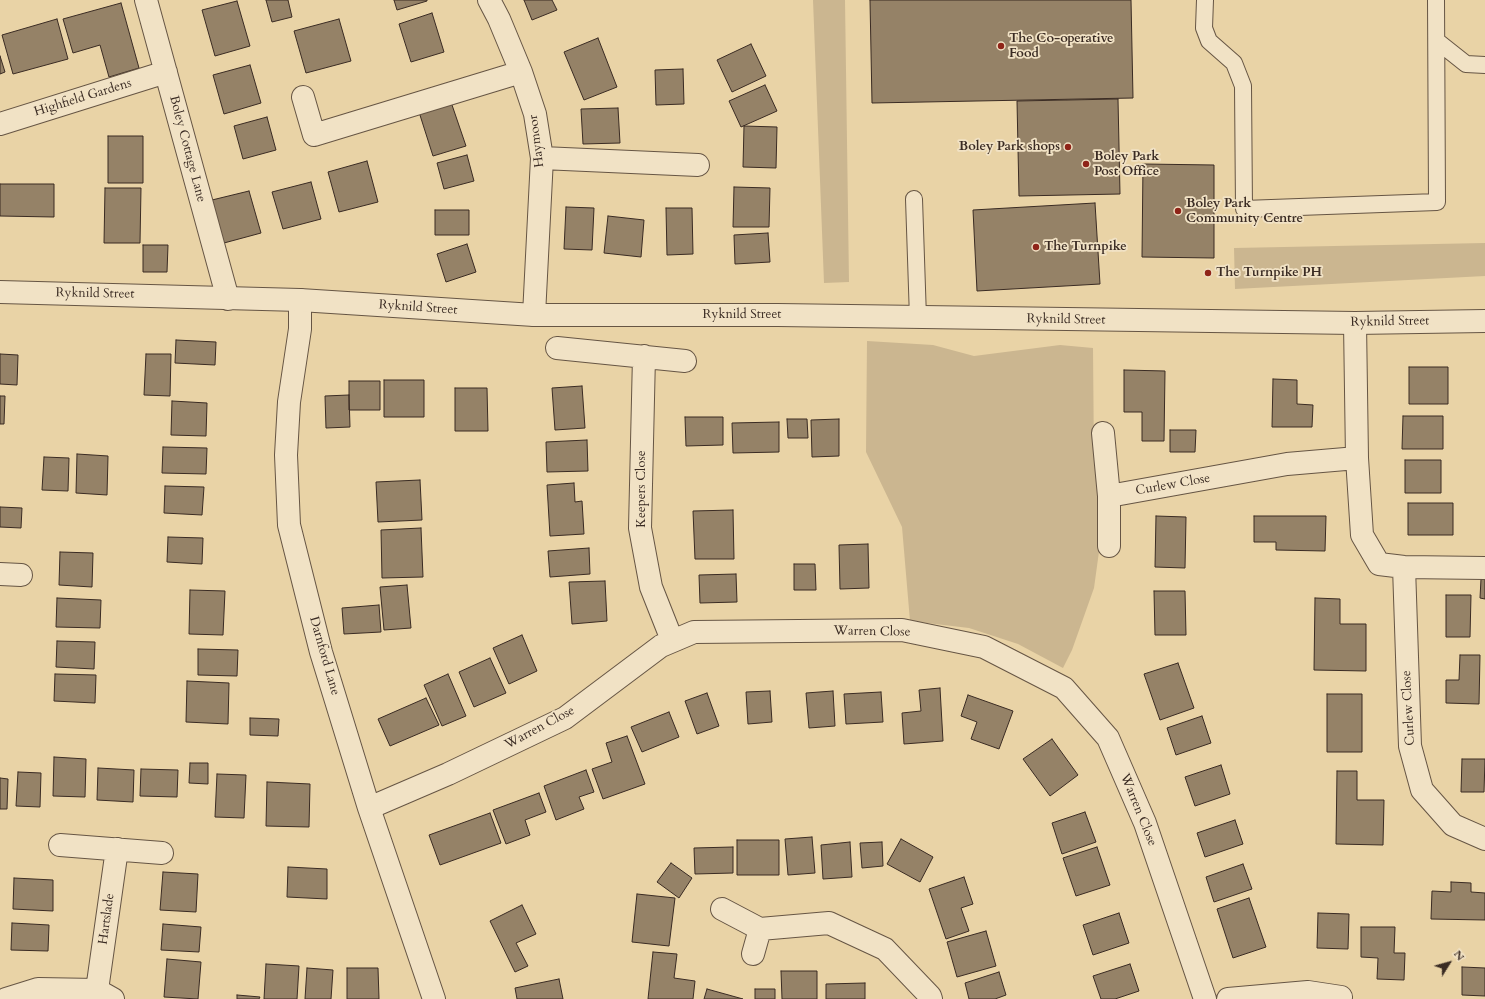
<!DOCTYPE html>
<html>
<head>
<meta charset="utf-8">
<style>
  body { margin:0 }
  #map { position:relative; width:1485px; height:999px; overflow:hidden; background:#e9d3a6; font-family:Cardo,serif }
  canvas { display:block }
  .north { position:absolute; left:1429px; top:943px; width:40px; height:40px; -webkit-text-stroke:3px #f1e2c5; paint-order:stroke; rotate:53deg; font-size:11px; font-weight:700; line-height:16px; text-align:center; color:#3a2b23 }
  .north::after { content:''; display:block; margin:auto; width:14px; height:18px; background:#3a2b23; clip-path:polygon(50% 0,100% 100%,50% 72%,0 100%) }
</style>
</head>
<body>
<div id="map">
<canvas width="1485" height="999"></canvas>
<div class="north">N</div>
</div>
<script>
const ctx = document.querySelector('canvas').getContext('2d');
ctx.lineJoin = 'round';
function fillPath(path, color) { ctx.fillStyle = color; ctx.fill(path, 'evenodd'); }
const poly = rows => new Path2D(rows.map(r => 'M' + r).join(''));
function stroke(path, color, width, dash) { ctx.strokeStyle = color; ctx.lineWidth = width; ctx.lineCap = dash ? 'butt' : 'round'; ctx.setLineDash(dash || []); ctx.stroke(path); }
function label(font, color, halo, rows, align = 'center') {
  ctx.font = font + ' Cardo,serif'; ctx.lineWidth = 3.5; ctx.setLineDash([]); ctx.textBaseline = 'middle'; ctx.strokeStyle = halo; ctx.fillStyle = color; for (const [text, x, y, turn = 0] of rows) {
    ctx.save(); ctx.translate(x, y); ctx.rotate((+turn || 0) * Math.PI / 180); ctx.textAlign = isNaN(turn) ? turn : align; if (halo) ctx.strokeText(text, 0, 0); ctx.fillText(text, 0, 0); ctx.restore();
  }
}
fillPath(poly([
  [813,0,845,0,849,282,824,283],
  [1485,243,1485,276,1235,289,1234,248],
  [867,341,933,345,974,356,1060,345,1093,348,1094,463,1101,494,1101,537,1094,588,1072,650,1063,668,1018,644,969,628,910,621,902,527,866,452]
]), '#cbb690');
const building = poly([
  [266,0,288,0,292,17,272,22,266,0],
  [394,0,427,0,427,1,397,10,394,0],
  [524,0,552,0,557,10,532,20,524,0],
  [870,0,1131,0,1133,98,872,103,870,0],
  [237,1,250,46,215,56,202,10,237,1],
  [121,3,139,68,109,77,100,45,73,53,63,19,121,3],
  [432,13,444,52,411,62,399,24,432,13],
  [57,19,68,59,13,74,2,35,57,19],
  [339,19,351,61,306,73,294,31,339,19],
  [598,38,617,87,584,100,564,52,598,38],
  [751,44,766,76,732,92,717,60,751,44],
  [0,56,5,72,0,74,0,56],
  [250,65,261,103,224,114,213,75,250,65],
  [683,69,684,104,656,105,655,70,683,69],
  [765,85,777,111,741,127,729,101,765,85],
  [1118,99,1120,194,1019,196,1017,101,1118,99],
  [451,102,466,146,433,156,419,112,451,102],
  [618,108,620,143,583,144,581,109,618,108],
  [267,117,276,150,243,159,234,126,267,117],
  [744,126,777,127,776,168,743,167,744,126],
  [108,136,143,136,143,183,108,183,108,136],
  [467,155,474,181,444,189,437,163,467,155],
  [367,161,378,202,339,212,328,172,367,161],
  [1143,164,1214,165,1214,258,1142,257,1143,164],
  [311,182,321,219,283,229,272,192,311,182],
  [0,184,54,184,54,217,0,216,0,184],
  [734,187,770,188,769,227,733,227,734,187],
  [105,188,141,188,140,243,104,243,105,188],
  [249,191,261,233,224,243,212,200,249,191],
  [1095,203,1100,284,977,291,973,210,1095,203],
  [566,207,594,208,592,250,564,249,566,207],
  [666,208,692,208,693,254,667,255,666,208],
  [435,210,469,210,469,235,435,235,435,210],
  [608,216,644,220,641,257,604,253,608,216],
  [768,233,770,262,735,264,734,235,768,233],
  [467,244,476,272,446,282,437,254,467,244],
  [143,245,168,245,167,272,143,272,143,245],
  [176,340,216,342,215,365,175,363,176,340],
  [0,354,18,355,17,385,0,384,0,354],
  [146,354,171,354,170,396,144,395,146,354],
  [1409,367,1448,367,1448,404,1409,404,1409,367],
  [1124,370,1165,371,1164,441,1142,441,1142,412,1124,412,1124,370],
  [1273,379,1297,380,1297,404,1313,405,1312,427,1272,427,1273,379],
  [384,380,424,380,424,417,384,417,384,380],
  [349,381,380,381,380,410,349,410,349,381],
  [582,386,585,428,555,430,552,388,582,386],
  [455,388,487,388,488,431,455,431,455,388],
  [349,395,350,427,326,428,325,396,349,395],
  [0,396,5,396,4,424,0,424,0,396],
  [172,401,207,403,206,436,171,435,172,401],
  [1403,416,1443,416,1443,449,1402,449,1403,416],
  [685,417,723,417,723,445,686,446,685,417],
  [787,419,807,419,808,438,788,438,787,419],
  [839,419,839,456,812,457,811,420,839,419],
  [779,422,779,452,733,453,732,423,779,422],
  [1170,430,1196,430,1195,452,1170,452,1170,430],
  [587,440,588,471,547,472,546,442,587,440],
  [163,447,207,448,206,474,162,473,163,447],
  [77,454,108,456,107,495,76,493,77,454],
  [44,457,69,458,68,491,42,490,44,457],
  [1405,460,1441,460,1441,493,1405,493,1405,460],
  [420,480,422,520,378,522,376,482,420,480],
  [574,483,575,502,582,501,584,534,550,536,547,485,574,483],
  [165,486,204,487,202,515,164,513,165,486],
  [1408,503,1453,503,1453,535,1408,535,1408,503],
  [0,507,22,508,21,528,0,527,0,507],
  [733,510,734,559,695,559,693,511,733,510],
  [1156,516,1186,517,1185,568,1155,567,1156,516],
  [1254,516,1326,516,1325,551,1276,550,1276,542,1254,542,1254,516],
  [421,528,423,577,382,578,381,530,421,528],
  [168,537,203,538,202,564,167,562,168,537],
  [868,544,869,588,840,589,839,545,868,544],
  [589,548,590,574,550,577,548,551,589,548],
  [60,552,93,553,92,587,59,585,60,552],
  [794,564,815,564,816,590,794,590,794,564],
  [736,574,737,602,700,603,699,575,736,574],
  [1481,579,1485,579,1485,599,1480,598,1481,579],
  [605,581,607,621,572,624,569,582,605,581],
  [407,585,411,628,384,630,380,587,407,585],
  [190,590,225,591,223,635,189,634,190,590],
  [1154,591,1185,591,1186,635,1155,635,1154,591],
  [1446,595,1471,595,1470,637,1446,637,1446,595],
  [57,598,101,600,100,628,56,627,57,598],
  [1315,598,1340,599,1340,624,1366,624,1366,671,1314,670,1315,598],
  [379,605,381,632,344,634,342,608,379,605],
  [522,635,537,671,509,684,493,648,522,635],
  [57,641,95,642,94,669,56,667,57,641],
  [198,649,238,650,237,676,198,675,198,649],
  [1460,655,1480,655,1479,704,1446,703,1446,680,1459,680,1460,655],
  [490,658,506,693,474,707,459,672,490,658],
  [1178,663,1194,708,1160,720,1144,674,1178,663],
  [55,674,96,675,95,703,54,701,55,674],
  [448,674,466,716,442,726,424,685,448,674],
  [187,681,229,683,228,724,186,722,187,681],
  [940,688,943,741,904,744,902,713,921,711,919,690,940,688],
  [770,691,772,722,748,724,746,692,770,691],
  [833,691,835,726,809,728,806,693,833,691],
  [881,692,883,722,846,724,844,694,881,692],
  [707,693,719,726,697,734,685,701,707,693],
  [1327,694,1362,694,1362,752,1327,752,1327,694],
  [968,695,1013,711,999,749,971,739,977,722,961,716,968,695],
  [426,698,439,725,390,746,378,719,426,698],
  [669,712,679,737,642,752,631,727,669,712],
  [1202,716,1211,743,1176,755,1167,728,1202,716],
  [250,718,279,719,278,736,250,735,250,718],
  [627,736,645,784,603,799,592,769,612,762,606,743,627,736],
  [1052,739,1078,775,1050,796,1023,759,1052,739],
  [54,757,86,759,85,797,53,796,54,757],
  [1462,759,1485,759,1484,792,1461,792,1462,759],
  [190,763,208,763,208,784,189,783,190,763],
  [1221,765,1230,794,1195,806,1185,777,1221,765],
  [98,768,134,770,133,802,97,800,98,768],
  [141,769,178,770,177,797,140,796,141,769],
  [586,770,594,792,579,797,584,809,556,820,544,786,586,770],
  [1337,771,1357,771,1357,800,1384,800,1383,845,1336,844,1337,771],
  [18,772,41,773,40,807,16,806,18,772],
  [217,774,246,775,244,818,215,817,217,774],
  [0,778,8,779,7,809,0,809,0,778],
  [267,782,310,784,309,827,266,826,267,782],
  [539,793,546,812,525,820,530,835,506,844,493,810,539,793],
  [1085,812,1096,842,1062,854,1052,823,1085,812],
  [490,813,501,843,440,865,429,835,490,813],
  [1235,820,1243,844,1205,857,1197,833,1235,820],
  [812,837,815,873,788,875,785,839,812,837],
  [901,839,933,857,920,882,887,864,901,839],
  [737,840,779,840,779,875,737,875,737,840],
  [850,842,852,877,823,879,821,845,850,842],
  [882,842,883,866,862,868,860,843,882,842],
  [733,847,733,873,695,874,694,848,733,847],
  [1097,847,1110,885,1076,896,1063,858,1097,847],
  [671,863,692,878,679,898,657,882,671,863],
  [1243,864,1252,889,1214,902,1206,877,1243,864],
  [288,867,327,869,327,899,287,897,288,867],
  [163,872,198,874,196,912,160,910,163,872],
  [964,877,973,904,961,908,969,931,946,939,929,889,964,877],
  [14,878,53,880,53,911,13,909,14,878],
  [1451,882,1471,883,1471,892,1485,893,1485,920,1431,919,1432,891,1451,892,1451,882],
  [637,894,675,898,669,946,632,942,637,894],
  [1249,898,1266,947,1233,958,1217,909,1249,898],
  [522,905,536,934,516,943,528,966,515,972,490,921,522,905],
  [1119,913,1129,943,1093,955,1083,925,1119,913],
  [1318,913,1349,914,1348,949,1317,948,1318,913],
  [12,923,49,925,48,951,11,950,12,923],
  [163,924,201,927,199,952,161,950,163,924],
  [1361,927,1395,927,1394,953,1405,953,1404,980,1377,979,1378,958,1361,957,1361,927],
  [986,931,996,966,957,977,947,942,986,931],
  [653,952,677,954,674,978,695,981,693,999,648,999,653,952],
  [167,959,201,962,198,999,164,997,167,959],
  [266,964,299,966,297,999,264,999,266,964],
  [1130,964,1139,991,1115,999,1101,999,1093,976,1130,964],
  [1462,967,1485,968,1485,996,1462,995,1462,967],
  [307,968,333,970,331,999,305,999,307,968],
  [347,968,378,968,379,999,347,999,347,968],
  [781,971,817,971,817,999,782,999,781,971],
  [999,972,1006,995,995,999,969,999,965,983,999,972],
  [559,979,563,999,517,999,515,988,559,979],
  [865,983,865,999,826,999,826,984,865,983],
  [707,989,743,999,704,999,707,989],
  [755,989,775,989,775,999,755,999,755,989],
  [237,995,260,997,259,999,237,999,237,995]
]);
fillPath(building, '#958267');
stroke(building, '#3a2b23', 1);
const service = poly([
  [1205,0,1204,28,1209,41,1234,63,1243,86,1244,209,1437,202,1436,0],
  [1437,41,1466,64,1485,65],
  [914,199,918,318]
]);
const minor = poly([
  [146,0,228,299],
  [489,0,499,19,521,72,535,114,542,158,534,315],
  [303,97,314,135,521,72],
  [0,124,166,72],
  [542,158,698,165],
  [300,300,300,329,289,402,286,455,289,525,321,652,369,808,434,999],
  [1355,323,1357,458,1362,535,1379,564,1404,567,1485,568],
  [557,348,685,361],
  [644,356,640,528,651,587,672,640],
  [1103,433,1109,496,1109,546],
  [1109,496,1287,464,1357,458],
  [1404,567,1410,746,1422,790,1453,825,1485,839],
  [0,574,21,575],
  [369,808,448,774,565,718,661,646,694,632,902,630,984,647,1064,688,1108,738,1145,823,1205,999],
  [60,845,162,853],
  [722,909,760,929,753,954],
  [760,929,829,923,885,949,930,996,931,999],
  [97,990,117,849],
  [6,999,38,989,97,990,113,999],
  [1228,999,1308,992,1341,997]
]);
const tertiary = poly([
  [0,292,300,300,534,315,778,315,1355,323,1485,321]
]);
stroke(service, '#654', 18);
stroke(minor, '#654', 24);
stroke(tertiary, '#654', 24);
stroke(service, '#f1e2c5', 16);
stroke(minor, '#f1e2c5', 22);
stroke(tertiary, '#f1e2c5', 22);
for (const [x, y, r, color] of [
  [1001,46,4,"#8f2418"],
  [1068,147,4,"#8f2418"],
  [1086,164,4,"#8f2418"],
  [1178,211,4,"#8f2418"],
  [1036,247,4,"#8f2418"],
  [1208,273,4,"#8f2418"]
]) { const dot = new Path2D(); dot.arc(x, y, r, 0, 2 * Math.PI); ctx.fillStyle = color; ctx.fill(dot); stroke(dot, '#f1e2c5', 1.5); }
label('bold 13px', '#3a2b23', '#f1e2c5', [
  ["The Co-operative",1009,39],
  ["Food",1009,54],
  ["Boley Park shops",1060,147,"right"],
  ["Boley Park",1094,157],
  ["Post Office",1094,172],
  ["Boley Park",1186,204],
  ["Community Centre",1186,219],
  ["The Turnpike",1044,247],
  ["The Turnpike PH",1216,273]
], 'left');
label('13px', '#3a2b23', '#f1e2c5', [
  ["Highfield Gardens",83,98,-17],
  ["Haymoor",537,141,-97],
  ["Boley Cottage Lane",187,149,75],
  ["Ryknild Street",95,294,1],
  ["Ryknild Street",418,308,4],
  ["Ryknild Street",742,315],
  ["Ryknild Street",1066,320,1],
  ["Ryknild Street",1390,322,-1],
  ["Curlew Close",1173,485,-10],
  ["Keepers Close",642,489,-90],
  ["Warren Close",872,632,1],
  ["Darnford Lane",324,656,74],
  ["Curlew Close",1409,708,-93],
  ["Warren Close",540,728,-28],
  ["Warren Close",1138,810,68],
  ["Hartslade",107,919,-82]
]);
</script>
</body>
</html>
